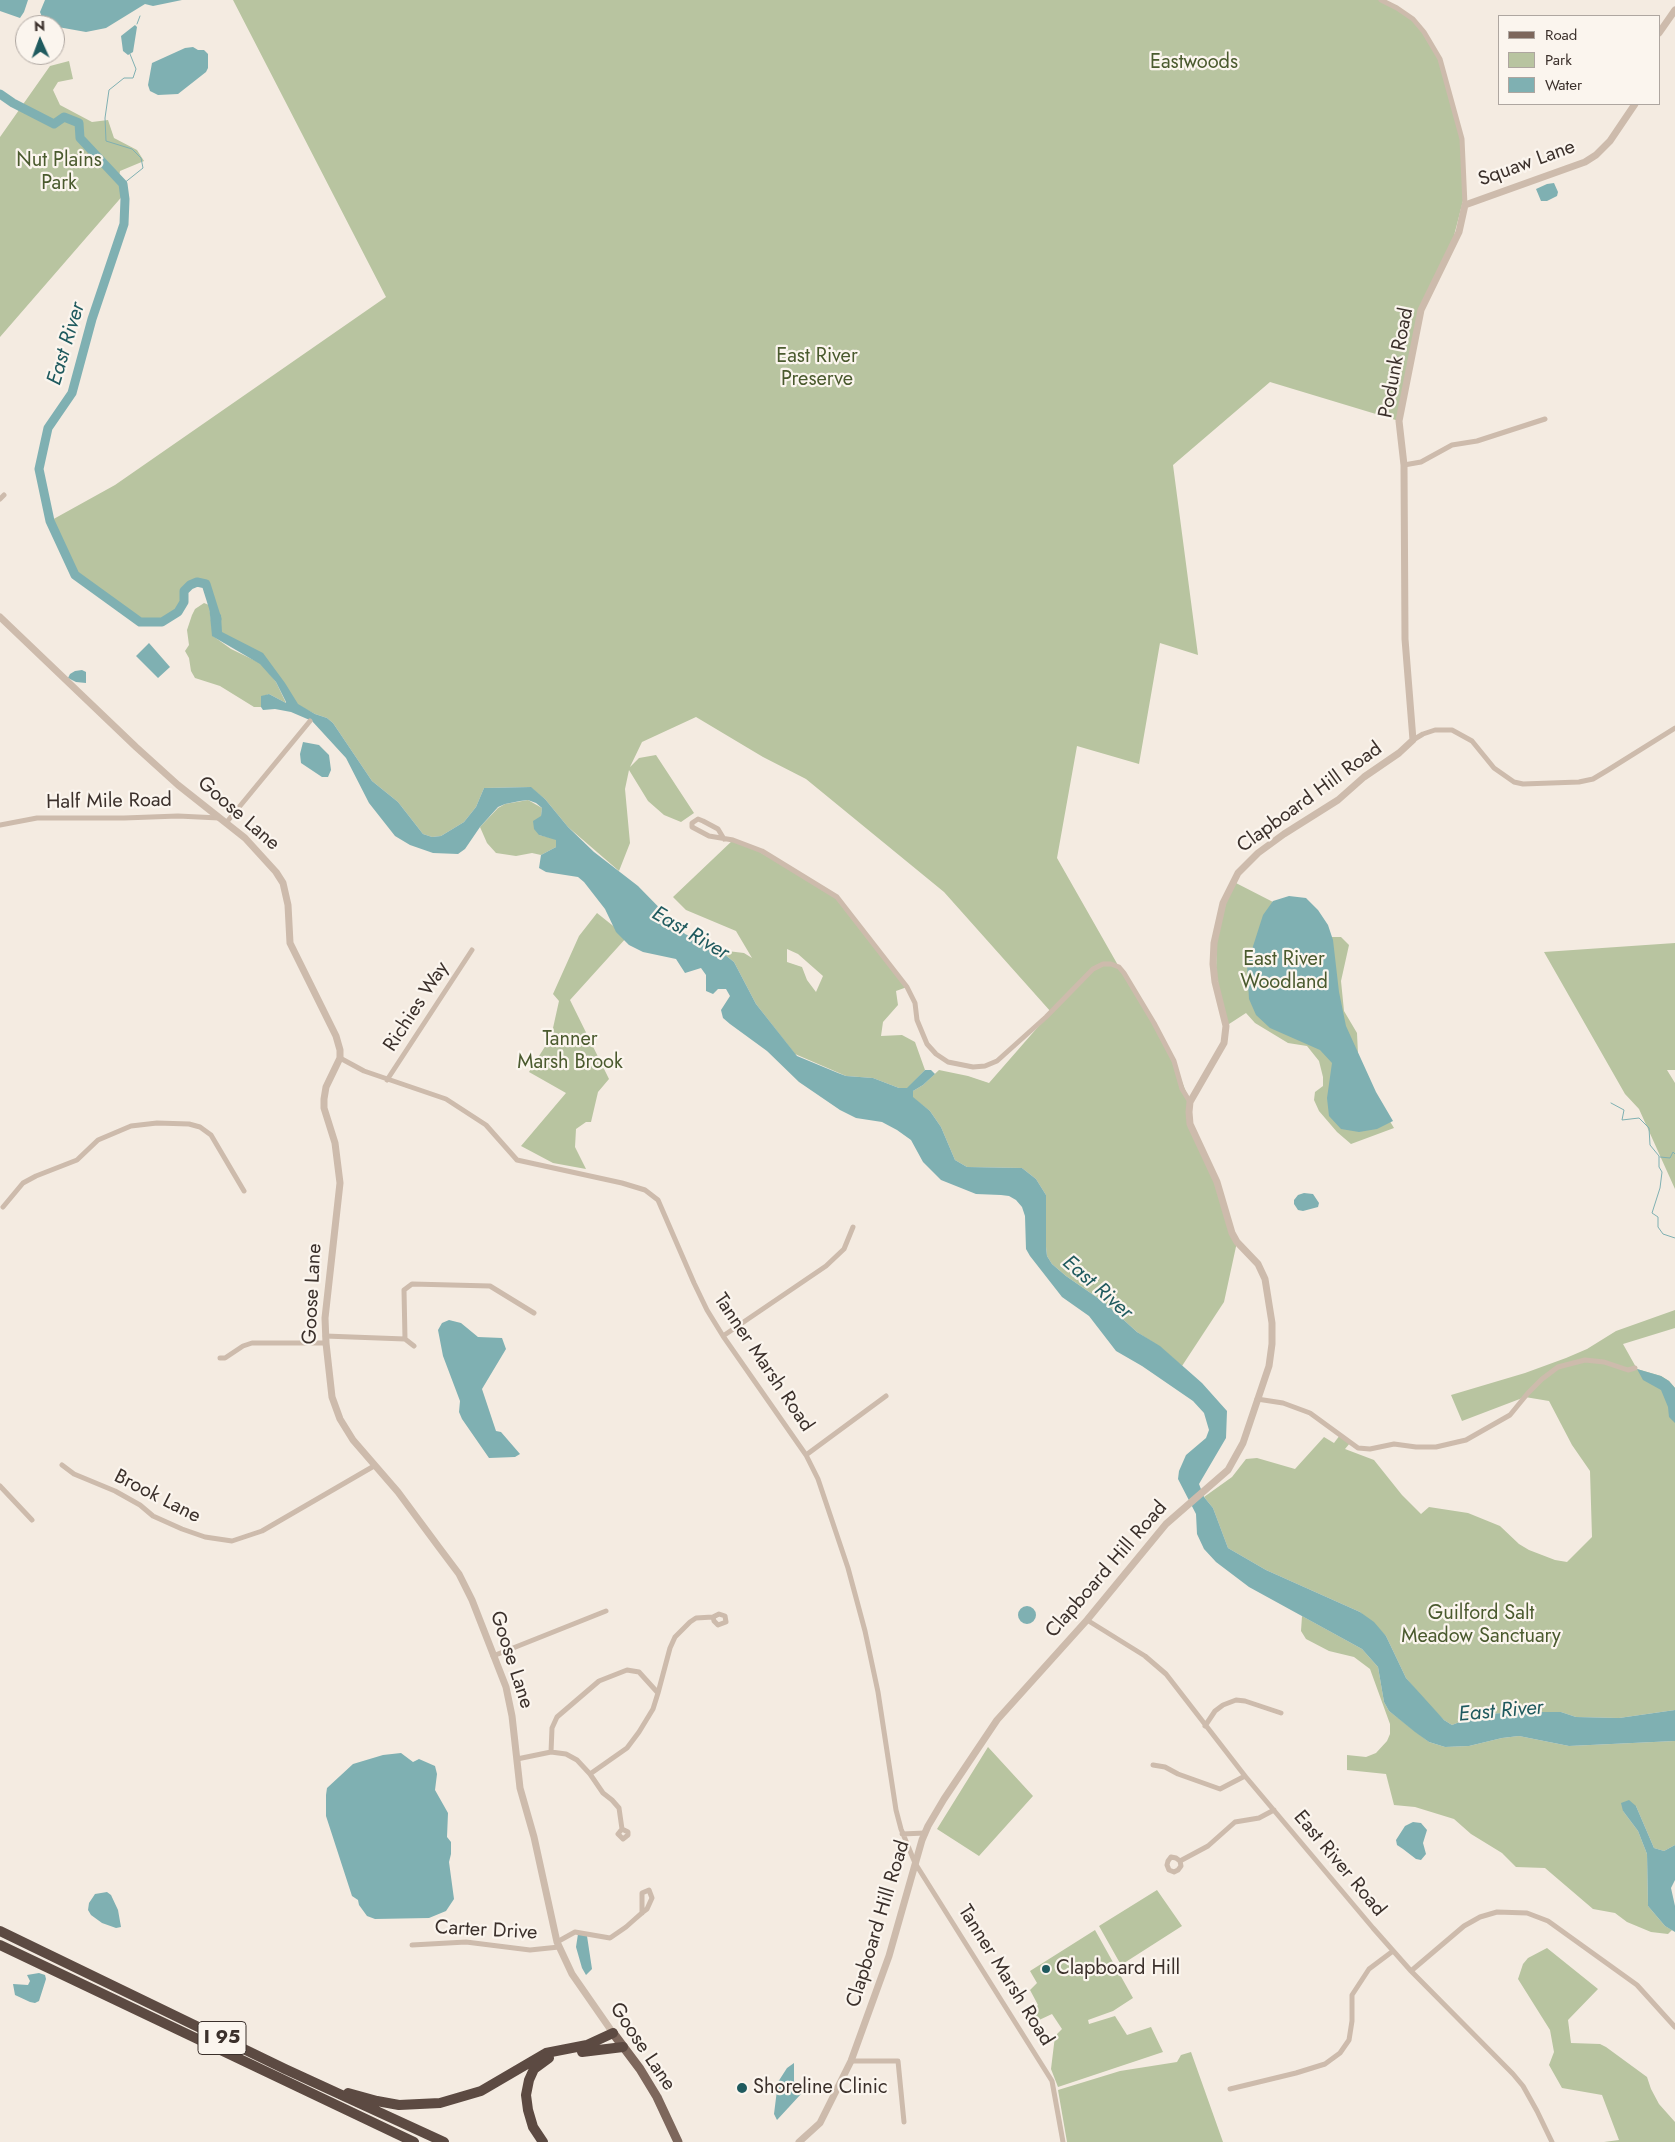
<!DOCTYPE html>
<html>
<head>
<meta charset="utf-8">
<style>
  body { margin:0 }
  #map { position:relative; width:1675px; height:2142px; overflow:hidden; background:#f4ebe1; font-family:Jost,sans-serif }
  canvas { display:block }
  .legend { position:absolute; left:1498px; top:15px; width:162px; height:90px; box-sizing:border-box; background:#fbf5ee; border:1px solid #aea6a0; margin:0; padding:6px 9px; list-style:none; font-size:15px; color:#3b302b }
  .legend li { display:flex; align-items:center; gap:10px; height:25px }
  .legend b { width:25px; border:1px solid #aea6a0 }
  .north { position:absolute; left:15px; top:15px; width:50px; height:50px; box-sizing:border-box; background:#fbf5ee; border:1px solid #aea6a0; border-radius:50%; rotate:358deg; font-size:14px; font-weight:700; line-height:20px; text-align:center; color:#3b302b }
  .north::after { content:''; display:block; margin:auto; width:18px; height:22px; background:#1f5a5e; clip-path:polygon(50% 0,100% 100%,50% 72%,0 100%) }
</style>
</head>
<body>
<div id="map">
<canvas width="1675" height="2142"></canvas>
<ul class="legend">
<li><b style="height:6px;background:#7d675c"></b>Road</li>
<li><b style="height:14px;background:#b8c4a0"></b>Park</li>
<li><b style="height:14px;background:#7fb0b2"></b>Water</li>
</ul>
<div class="north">N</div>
</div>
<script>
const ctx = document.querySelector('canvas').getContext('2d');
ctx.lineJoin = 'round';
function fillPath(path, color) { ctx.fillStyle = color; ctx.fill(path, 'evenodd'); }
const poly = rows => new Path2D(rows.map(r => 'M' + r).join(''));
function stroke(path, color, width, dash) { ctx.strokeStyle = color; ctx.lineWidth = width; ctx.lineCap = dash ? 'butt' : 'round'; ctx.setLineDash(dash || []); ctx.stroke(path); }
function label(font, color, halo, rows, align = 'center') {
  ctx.font = font + ' Jost,sans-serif'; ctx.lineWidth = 4.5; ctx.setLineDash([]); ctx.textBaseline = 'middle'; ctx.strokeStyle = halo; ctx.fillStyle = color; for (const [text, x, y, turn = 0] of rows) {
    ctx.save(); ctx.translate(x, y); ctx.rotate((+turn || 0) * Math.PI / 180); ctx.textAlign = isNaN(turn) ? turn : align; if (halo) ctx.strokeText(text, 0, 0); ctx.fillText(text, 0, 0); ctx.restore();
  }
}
fillPath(poly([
  [233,0,1381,0,1397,8,1413,19,1424,32,1440,59,1462,139,1463,201,1449,255,1421,310,1399,421,1270,382,1173,465,1198,655,1160,643,1139,764,1077,746,1057,858,1119,967,1154,1023,1174,1061,1190,1102,1190,1124,1217,1182,1232,1233,1237,1242,1224,1302,1182,1366,1160,1347,1137,1332,1105,1303,1066,1276,1052,1264,1047,1256,1046,1247,1046,1195,1036,1179,1022,1168,967,1167,955,1160,941,1127,930,1111,913,1098,913,1091,923,1085,939,1070,968,1076,989,1083,1051,1012,944,892,806,779,763,757,696,717,642,742,630,767,639,758,656,755,694,813,681,822,664,815,648,801,629,770,625,789,630,843,619,871,568,827,545,799,530,787,484,788,476,807,464,822,441,836,432,837,423,834,398,802,372,781,333,723,327,718,315,714,298,705,291,704,279,682,266,669,276,682,286,703,269,694,261,697,261,707,254,707,220,686,195,678,191,671,189,658,185,651,189,645,187,630,192,615,195,609,204,603,209,605,213,636,231,649,258,662,248,652,219,634,213,618,214,608,206,584,197,582,190,585,184,591,184,602,178,612,162,622,140,622,75,575,50,521,115,485,386,297],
  [69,61,73,79,58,82,53,90,60,105,92,122,108,120,114,138,137,150,144,161,120,171,119,177,125,193,0,337,0,137,50,66],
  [528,800,542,808,539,835,556,839,556,847,541,855,532,853,516,856,496,853,487,843,480,827,498,808,505,804],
  [733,840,746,844,837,897,907,987,896,991,898,1005,883,1022,881,1036,902,1035,915,1042,925,1070,907,1089,899,1088,873,1078,846,1076,795,1054,756,1004,734,962,719,950,744,953,752,958,736,931,686,910,673,897],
  [787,949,798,954,823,976,816,992,807,980,802,967,787,962],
  [1234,882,1314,923,1330,937,1341,937,1349,945,1341,981,1344,1011,1357,1033,1358,1054,1371,1090,1394,1128,1351,1144,1337,1132,1319,1111,1314,1100,1315,1092,1323,1086,1323,1077,1319,1061,1307,1046,1288,1043,1255,1023,1246,1013,1226,1026,1216,971,1217,931,1223,904],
  [597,913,627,937,570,1000,609,1079,598,1092,591,1122,586,1122,576,1129,575,1147,586,1169,553,1163,521,1146,566,1093,529,1072,551,1037,559,1001,553,994,579,936],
  [1675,943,1675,1070,1667,1070,1675,1083,1675,1189,1639,1109,1625,1094,1544,952],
  [1675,1310,1675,1328,1623,1344,1637,1369,1661,1376,1669,1381,1675,1388,1675,1710,1619,1718,1576,1717,1561,1712,1514,1712,1477,1715,1452,1725,1444,1720,1430,1707,1406,1678,1386,1636,1360,1612,1266,1570,1228,1548,1213,1508,1204,1497,1232,1477,1246,1459,1257,1458,1295,1469,1324,1437,1334,1443,1340,1435,1350,1443,1345,1449,1374,1460,1402,1495,1421,1514,1429,1507,1468,1513,1500,1526,1519,1544,1529,1550,1555,1560,1567,1562,1592,1537,1590,1471,1572,1445,1549,1401,1525,1397,1462,1421,1451,1395,1525,1373,1566,1358,1587,1349,1616,1331],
  [1302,1616,1362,1649,1378,1667,1384,1702,1389,1711,1429,1742,1445,1747,1469,1746,1502,1738,1519,1736,1569,1746,1675,1741,1675,1845,1664,1851,1654,1848,1636,1806,1623,1811,1638,1831,1647,1854,1648,1906,1665,1926,1672,1930,1668,1934,1651,1932,1627,1922,1615,1913,1593,1909,1545,1868,1516,1867,1502,1853,1471,1834,1454,1819,1415,1807,1394,1805,1386,1774,1347,1770,1347,1755,1366,1757,1376,1753,1387,1741,1390,1734,1390,1724,1370,1669,1354,1657,1329,1651,1306,1639,1301,1631],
  [988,1747,1033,1796,979,1856,937,1829],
  [1157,1890,1182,1926,1121,1965,1099,1926],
  [1095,1930,1133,1998,1113,2011,1088,2020,1089,2024,1115,2016,1127,2035,1151,2027,1163,2052,1058,2087,1051,2069,1055,2036,1062,2029,1052,2014,1037,2021,1031,2012,1038,2005,1030,1990,1037,1983,1030,1971],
  [1547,1948,1598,1989,1568,2020,1571,2043,1600,2044,1606,2047,1647,2077,1651,2089,1659,2104,1675,2122,1675,2142,1604,2142,1619,2140,1602,2095,1562,2088,1549,2065,1554,2052,1550,2030,1518,1979,1523,1964,1528,1958],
  [1191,2052,1223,2142,1067,2142,1058,2090,1120,2071,1177,2062,1181,2055]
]), '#b8c4a0');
fillPath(poly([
  [0,0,28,0,24,12,20,18,0,11],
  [45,0,182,0,153,6,145,4,106,28,86,32,58,27,44,22,40,12],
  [135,25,137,27,133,52,128,55,123,51,121,36],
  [193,47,198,50,204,50,208,54,208,68,206,72,178,94,158,95,150,91,148,85,152,63,185,48],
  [1554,183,1558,192,1557,196,1547,201,1541,201,1536,189,1547,184],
  [209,605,221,615,222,632,263,653,285,683,298,704,315,714,327,718,333,723,372,781,398,802,423,834,432,837,441,836,464,822,476,807,484,788,531,787,545,799,568,827,594,852,638,886,685,934,719,950,734,962,756,1004,797,1056,838,1073,846,1076,873,1078,899,1088,907,1088,925,1070,931,1070,935,1074,923,1085,913,1091,913,1097,930,1111,941,1127,955,1160,967,1167,1022,1168,1036,1179,1046,1195,1046,1247,1047,1256,1052,1264,1066,1276,1105,1303,1137,1332,1160,1346,1202,1383,1227,1411,1226,1438,1199,1484,1204,1497,1213,1508,1228,1548,1266,1570,1360,1612,1374,1622,1386,1636,1406,1678,1444,1720,1452,1725,1477,1715,1514,1712,1561,1712,1576,1717,1619,1718,1675,1710,1675,1741,1569,1746,1519,1736,1502,1738,1469,1746,1445,1747,1429,1742,1415,1732,1389,1711,1384,1702,1378,1667,1362,1649,1249,1587,1216,1562,1204,1549,1197,1534,1196,1514,1178,1479,1179,1471,1186,1455,1206,1438,1209,1430,1204,1413,1193,1401,1142,1366,1116,1351,1089,1316,1062,1297,1030,1256,1026,1249,1025,1216,1022,1207,1016,1200,1009,1196,1001,1195,976,1194,941,1180,923,1162,911,1140,897,1130,882,1122,856,1118,840,1110,799,1082,767,1051,730,1024,723,1018,721,1010,730,996,726,989,718,989,713,994,706,991,706,975,701,968,685,973,676,959,643,952,629,945,616,932,605,909,584,882,578,877,546,872,539,868,541,855,556,847,556,840,539,835,534,829,533,821,541,816,542,808,536,803,528,800,520,801,505,804,498,807,480,827,465,849,458,854,433,853,410,845,395,836,369,803,346,758,312,721,291,712,275,709,263,710,261,707,261,696,269,694,286,703,286,702,276,682,260,664,212,636],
  [149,643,170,667,158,678,136,656],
  [82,670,86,672,86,683,76,682,68,678,70,674,75,671],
  [303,742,319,745,329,755,331,770,328,777,322,777,301,763,300,754],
  [1289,896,1306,898,1318,910,1328,925,1333,940,1339,992,1346,1026,1376,1092,1393,1121,1377,1129,1359,1132,1341,1129,1329,1116,1327,1098,1332,1063,1320,1050,1270,1028,1256,1015,1249,999,1247,965,1263,915,1273,901],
  [1304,1193,1313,1194,1319,1203,1318,1207,1303,1211,1298,1210,1294,1204,1294,1200,1298,1195],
  [449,1320,461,1323,478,1337,502,1338,506,1349,482,1389,496,1431,501,1432,520,1454,515,1457,489,1458,462,1419,459,1412,460,1401,443,1356,438,1330,442,1323],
  [1637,1369,1661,1376,1669,1381,1675,1388,1675,1423,1669,1417,1668,1407,1661,1390,1643,1380],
  '1018 1615a9 9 0 1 1 18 0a9 9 0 1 1-18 0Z',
  [401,1753,413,1762,419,1759,435,1766,437,1774,435,1790,448,1813,447,1837,451,1842,451,1854,449,1862,454,1899,446,1911,429,1918,375,1919,367,1916,359,1905,358,1900,352,1896,326,1816,326,1795,327,1788,353,1764,383,1755],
  [1629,1800,1636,1806,1654,1848,1664,1851,1675,1845,1675,1880,1671,1888,1675,1906,1675,1932,1665,1926,1648,1906,1647,1854,1638,1831,1623,1811,1621,1803],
  [1413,1822,1421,1823,1427,1830,1423,1843,1426,1854,1421,1860,1416,1859,1403,1849,1397,1845,1396,1840,1405,1826],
  [107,1892,111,1895,118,1910,121,1927,116,1928,102,1923,91,1915,88,1910,89,1903,95,1894],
  [578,1934,587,1936,592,1969,586,1975,582,1968,576,1947],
  [39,1973,45,1975,46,1979,39,2001,35,2003,30,2002,15,1995,13,1984,28,1985,30,1981,27,1975],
  [794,2063,794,2081,801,2088,801,2094,777,2120,774,2114,778,2082,787,2068]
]), '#7fb0b2');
stroke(poly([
  [137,24,140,16],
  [123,184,143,168,141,158,132,149,106,141,105,118,109,90,124,78,133,78,136,69,130,54],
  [1611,1103,1624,1110,1622,1120,1639,1118,1649,1128,1650,1145,1659,1156,1659,1167,1662,1172,1660,1188,1652,1213,1658,1217,1658,1227,1663,1234,1675,1238],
  [1660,1157,1670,1158,1673,1152,1675,1154]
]), '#7fb0b2', 1);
stroke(poly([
  [0,94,13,103,54,124,64,117,79,123,80,138,123,184,125,199,124,224,92,319,72,393,48,428,39,469,50,521,75,575,140,622,162,622,178,612,184,602,184,591,190,585,197,582,206,584,217,619]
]), '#7fb0b2', 9);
stroke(poly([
  [1381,0,1397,8,1413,19,1424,32,1440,59,1462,139,1465,205],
  [1404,465,1421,462,1452,445,1477,441,1545,419],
  [0,499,4,495],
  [1413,740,1423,734,1435,730,1452,730,1472,741,1494,768,1514,782,1523,784,1579,782,1593,779,1608,770,1675,728],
  [226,823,310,721],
  [0,825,37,818,124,818,178,816,219,818],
  [724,839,718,829,703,821,698,819,692,823,692,827,709,836,733,840,762,851,837,897,907,987,915,1003,917,1020,927,1044,936,1054,948,1062,973,1067,985,1066,997,1061,1046,1017,1093,969,1103,964,1111,964,1119,967,1124,973,1154,1023,1174,1061,1182,1089,1190,1102],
  [340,1058,364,1071,446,1099,486,1125,517,1160,622,1183,645,1190,658,1200,694,1283,707,1310,723,1336,806,1455,818,1479,848,1568,865,1631,878,1692,896,1810,901,1829,915,1863,1052,2081,1063,2142],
  [387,1080,472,950],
  [3,1207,23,1183,36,1176,77,1160,98,1140,131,1126,157,1123,189,1124,200,1127,211,1135,244,1191],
  [325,1336,405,1339,404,1290,412,1284,490,1286,534,1313],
  [723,1336,826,1266,844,1249,853,1227],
  [405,1339,414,1346],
  [220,1358,225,1358,243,1346,252,1343,326,1343],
  [1257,1399,1283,1403,1310,1413,1358,1448,1370,1449,1394,1444,1416,1447,1436,1447,1466,1440,1510,1415,1528,1393,1542,1379,1558,1367,1585,1360,1604,1362,1628,1370,1635,1368],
  [806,1455,886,1396],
  [62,1465,74,1474,115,1491,140,1505,153,1516,182,1529,205,1537,232,1541,262,1531,374,1466],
  [0,1486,32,1520],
  [1087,1620,1145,1656,1166,1674,1245,1776,1373,1928,1411,1971,1513,2074,1523,2086,1537,2111,1552,2142],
  [493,1656,606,1611],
  [658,1693,670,1648,675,1637,690,1622,696,1618,713,1617,719,1614,725,1616,726,1622,718,1625,714,1621,713,1617],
  [1205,1726,1215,1711,1223,1705,1236,1700,1245,1701,1281,1713],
  [551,1752,552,1728,557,1717,599,1681,627,1670,639,1672,658,1693,653,1709,639,1732,627,1748,590,1774],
  [517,1759,551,1752,566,1754,577,1760,590,1774,603,1793,612,1800,619,1808,622,1829,618,1834,623,1839,628,1835,628,1832,622,1829],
  [1153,1765,1165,1767,1178,1774,1220,1789,1245,1776],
  [902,1834,925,1833],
  [1180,1861,1181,1866,1178,1870,1174,1872,1169,1870,1167,1865,1168,1861,1171,1857,1176,1858,1180,1861,1208,1846,1235,1822,1259,1818,1274,1810],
  [557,1942,575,1932,610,1938,626,1927,635,1919,643,1912,647,1909,652,1898,649,1890,642,1893,642,1913],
  [412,1945,466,1942,530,1950,559,1947],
  [1411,1971,1464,1926,1480,1917,1497,1912,1527,1913,1548,1921,1637,1985,1675,2027],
  [851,2061,898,2061,904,2122],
  [1230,2089,1296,2073,1325,2064,1340,2053,1349,2040,1352,2021,1352,1995,1369,1969,1393,1951]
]), '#cdbbac', 5);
stroke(poly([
  [1659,33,1675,10],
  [0,617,136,747,178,785,245,838,276,872,283,883,288,905,290,943,336,1036,340,1050,340,1058,326,1087,324,1099,324,1108,335,1143,340,1183,325,1318,326,1343,332,1397,340,1419,353,1440,398,1492,438,1546,459,1574,472,1600,506,1687,512,1716,520,1788,534,1837,557,1942,572,1974,613,2033],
  [799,2142,820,2123,851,2061,889,1956,922,1840,928,1826,944,1799,997,1720,1087,1620,1166,1524,1228,1470,1243,1443,1269,1366,1272,1344,1272,1323,1265,1279,1258,1264,1237,1242,1232,1233,1217,1182,1190,1124,1189,1112,1190,1102,1224,1043,1226,1026,1215,982,1213,964,1214,943,1223,903,1238,873,1258,853,1284,834,1338,800,1364,777,1399,753,1413,740,1405,639,1404,465,1399,421,1421,310,1459,232,1465,205,1585,162,1596,155,1610,141,1635,104]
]), '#cdbbac', 7);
stroke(poly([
  [613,2033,640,2069,657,2097,678,2142]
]), '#7d675c', 9);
stroke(poly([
  [0,1931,285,2069,444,2142],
  [0,1945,414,2142],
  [582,2052,623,2047],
  [348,2093,377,2101,399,2105,440,2103,481,2091,546,2053,587,2045,613,2033],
  [543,2142,533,2127,528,2110,526,2095,529,2080,534,2069,549,2058]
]), '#5c4a42', 10);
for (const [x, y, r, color] of [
  [1046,1969,5,"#1f5a5e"],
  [742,2088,6,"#1f5a5e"]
]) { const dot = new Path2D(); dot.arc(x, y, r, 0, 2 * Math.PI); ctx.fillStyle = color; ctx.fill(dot); stroke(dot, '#fbf5ee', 2); }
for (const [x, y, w] of [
  [222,2038,48]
]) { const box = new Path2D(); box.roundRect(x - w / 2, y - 16.5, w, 33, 4); ctx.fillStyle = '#fbf5ee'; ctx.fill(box); stroke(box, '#3b302b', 1); }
label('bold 19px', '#3b302b', null, [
  ["I 95",222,2038]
]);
label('20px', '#4a5a2e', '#fbf5ee', [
  ["Eastwoods",1194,63],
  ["Nut Plains",59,161],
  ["Park",59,184],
  ["East River",817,357],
  ["Preserve",817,380],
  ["East River",1284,960],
  ["Woodland",1284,983],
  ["Tanner",570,1040],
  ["Marsh Brook",570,1063],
  ["Guilford Salt",1481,1614],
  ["Meadow Sanctuary",1481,1637]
]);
label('20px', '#3b302b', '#fbf5ee', [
  ["Squaw Lane",1527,164,-20],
  ["Podunk Road",1397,363,-79],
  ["Clapboard Hill Road",1310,798,-36],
  ["Half Mile Road",109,802,-1],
  ["Goose Lane",238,814,41],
  ["Richies Way",417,1007,-57],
  ["Goose Lane",313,1294,-87],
  ["Tanner Marsh Road",763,1363,56],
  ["Brook Lane",157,1497,27],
  ["Clapboard Hill Road",1107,1570,-49],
  ["Goose Lane",511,1660,72],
  ["East River Road",1339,1864,50],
  ["Clapboard Hill Road",879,1924,-73],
  ["Carter Drive",486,1931,3],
  ["Tanner Marsh Road",1005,1976,58],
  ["Goose Lane",642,2047,56]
]);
label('20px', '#3b302b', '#fbf5ee', [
  ["Clapboard Hill",1056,1969],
  ["Shoreline Clinic",753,2088]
], 'left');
label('italic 21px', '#1f5a5e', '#fbf5ee', [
  ["East River",67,344,-73],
  ["East River",690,934,30],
  ["East River",1097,1288,41],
  ["East River",1501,1712,-5]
]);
</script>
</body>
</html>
